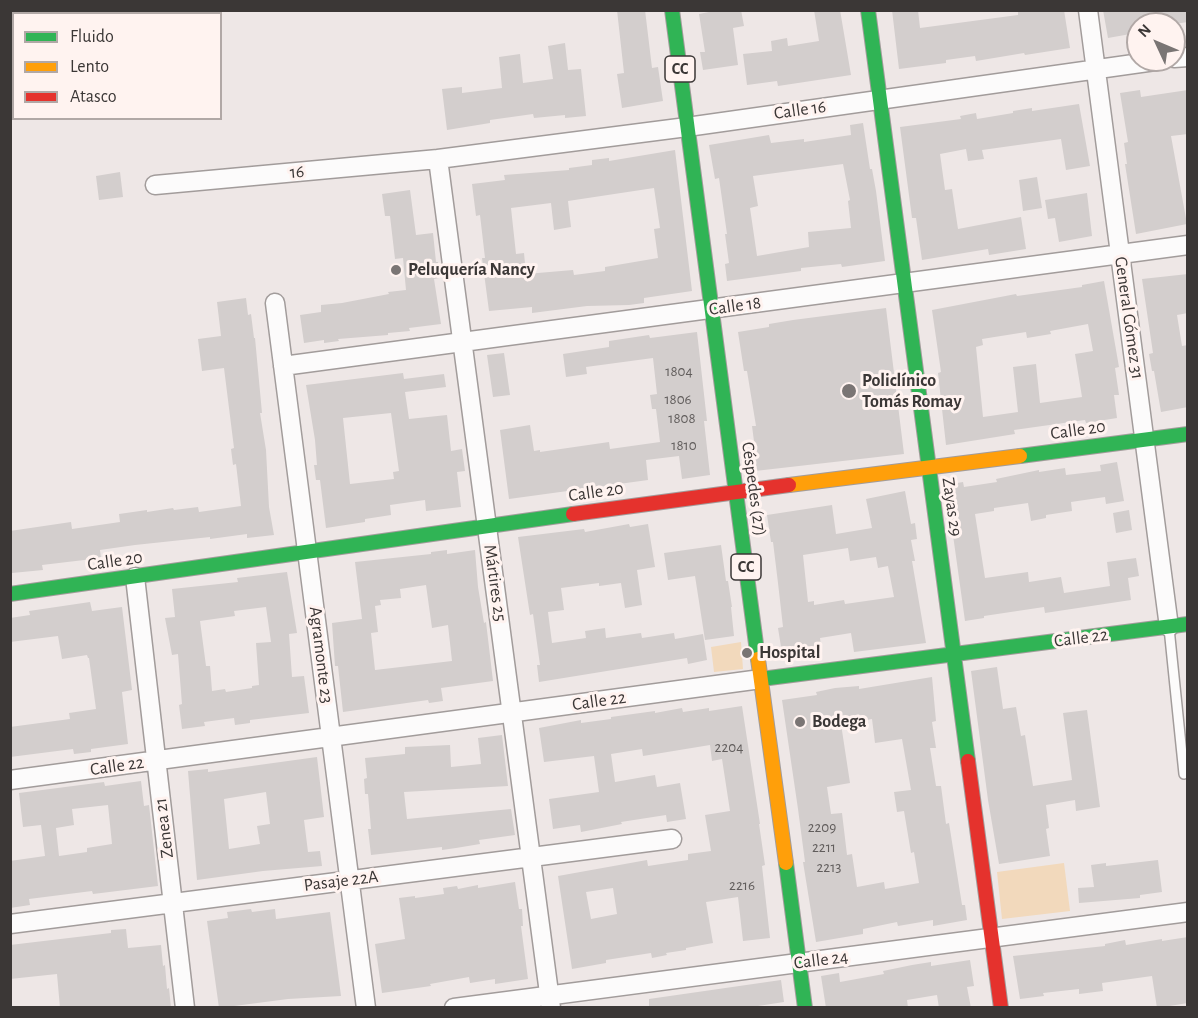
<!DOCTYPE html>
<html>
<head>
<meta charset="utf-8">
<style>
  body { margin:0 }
  #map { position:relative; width:1198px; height:1018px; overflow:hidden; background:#eee7e6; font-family:"Alegreya Sans",sans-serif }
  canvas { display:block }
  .frame { position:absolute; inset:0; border:12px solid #3b3736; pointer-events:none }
  .legend { position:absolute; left:12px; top:12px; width:210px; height:108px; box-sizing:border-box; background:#fff3f0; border:2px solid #b1a8a6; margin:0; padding:8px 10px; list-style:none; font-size:18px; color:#3b3736 }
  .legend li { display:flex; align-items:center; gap:12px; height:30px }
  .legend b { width:30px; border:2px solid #b1a8a6 }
  .north { position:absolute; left:1126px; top:12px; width:60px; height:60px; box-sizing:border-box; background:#fff3f0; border:2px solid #b1a8a6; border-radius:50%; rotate:314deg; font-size:16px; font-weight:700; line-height:24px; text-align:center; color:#3b3736 }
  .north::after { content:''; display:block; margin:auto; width:21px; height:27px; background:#7a7574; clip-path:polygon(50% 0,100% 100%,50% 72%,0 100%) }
</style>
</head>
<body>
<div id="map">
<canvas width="1198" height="1018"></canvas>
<div class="frame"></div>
<ul class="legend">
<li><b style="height:8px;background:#30b455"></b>Fluido</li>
<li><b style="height:8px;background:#ff9f0a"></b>Lento</li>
<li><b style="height:8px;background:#e5322d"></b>Atasco</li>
</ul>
<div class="north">N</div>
</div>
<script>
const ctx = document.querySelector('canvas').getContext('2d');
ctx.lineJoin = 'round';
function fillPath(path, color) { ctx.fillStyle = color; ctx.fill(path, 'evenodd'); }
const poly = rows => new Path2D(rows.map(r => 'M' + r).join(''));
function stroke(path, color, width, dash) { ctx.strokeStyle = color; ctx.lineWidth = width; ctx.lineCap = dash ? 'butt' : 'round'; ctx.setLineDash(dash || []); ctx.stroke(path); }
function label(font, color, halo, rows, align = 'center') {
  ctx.font = font + ' "Alegreya Sans",sans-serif'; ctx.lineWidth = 6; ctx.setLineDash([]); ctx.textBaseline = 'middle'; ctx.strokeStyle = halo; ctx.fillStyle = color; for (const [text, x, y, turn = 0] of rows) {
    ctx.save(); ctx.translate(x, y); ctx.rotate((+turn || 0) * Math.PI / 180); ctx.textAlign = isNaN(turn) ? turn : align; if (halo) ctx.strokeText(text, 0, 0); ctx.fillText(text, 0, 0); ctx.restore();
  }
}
fillPath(poly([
  [741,642,743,669,714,672,711,647],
  [1064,863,1070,911,1002,919,997,872]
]), '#f2d9bc');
fillPath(poly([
  [617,10,645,10,652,68,658,67,663,101,622,108,617,74,624,73],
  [719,10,741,10,744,26,733,28,738,65,703,70,700,52,705,52,699,14],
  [814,10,840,10,851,75,778,86,777,81,747,85,743,54,772,51,771,41,787,38,788,46,819,41],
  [892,10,918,10,920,28,1018,15,1018,10,1064,10,1070,48,1025,55,1024,53,976,61,975,56,946,60,946,63,899,69],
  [1103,10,1188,10,1188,22,1174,24,1135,24,1136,33,1108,38],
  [565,43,568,70,581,69,586,116,565,118,565,115,534,118,533,114,490,120,490,123,447,130,442,89,462,87,462,93,502,88,499,57,520,54,523,83,553,79,548,46],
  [1140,90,1141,97,1188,90,1188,134,1171,136,1187,224,1136,234,1125,164,1127,164,1124,143,1128,142,1120,93],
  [1079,104,1090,166,1066,170,1061,139,982,150,984,159,968,161,966,149,940,154,945,190,952,189,958,229,1021,217,1026,249,989,255,988,249,922,260,916,218,912,218,900,127,961,119,960,116,976,113,977,119,1013,113,1013,111,1032,108,1032,111],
  [863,123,870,169,872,169,876,191,885,261,842,267,841,264,801,268,801,271,727,281,725,264,729,263,725,234,727,234,719,178,715,179,709,145,769,135,771,143,804,139,804,142,851,135,850,125],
  [843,164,850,200,848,201,851,228,808,232,809,247,757,256,750,208,758,206,753,176],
  [675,150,692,291,644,298,644,303,629,305,587,306,532,313,532,307,489,311,482,258,485,258,480,215,476,216,472,184,505,180,504,175,569,170,569,168,592,165,592,160,609,158,609,161],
  [654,188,660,228,654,229,658,258,605,267,605,271,574,275,573,270,526,274,524,253,516,254,511,208,551,203,554,230,571,227,568,201],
  [120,172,123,197,99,200,96,176],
  [1037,177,1042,208,1023,211,1019,180],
  [410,190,416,235,433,233,436,262,438,262,439,278,434,279,441,324,409,328,410,331,388,333,388,335,338,339,339,341,324,343,324,340,304,343,300,315,321,312,321,305,342,303,389,294,388,292,406,290,403,258,395,259,390,216,385,216,382,194],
  [1087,193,1092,236,1059,242,1055,218,1048,219,1045,200],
  [1188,274,1188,313,1177,315,1182,346,1188,345,1188,407,1161,412,1154,371,1152,371,1149,354,1153,353,1142,279],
  [1104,281,1119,367,1115,368,1119,395,1114,395,1117,418,1086,423,1085,420,1014,430,1015,434,946,445,938,373,941,372,932,310,1016,294,1017,296,1082,287,1082,285],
  [1088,324,1093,351,1075,354,1082,397,1040,403,1036,364,1013,367,1018,412,983,417,976,347,983,345,982,339,1026,332,1027,338,1051,334,1050,331],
  [246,298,248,315,251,314,254,338,255,338,262,413,260,413,266,450,269,507,274,535,247,538,247,534,210,539,210,537,135,545,100,550,101,558,42,565,43,570,12,573,10,531,71,522,72,529,120,522,119,514,147,510,147,512,173,508,174,510,198,507,199,512,241,506,236,464,233,465,231,449,234,448,224,368,202,371,198,339,221,336,217,302],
  [886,308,904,454,755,471,752,450,755,449,752,426,756,426,747,371,744,371,738,332,769,327,769,324,793,320],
  [697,332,707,421,704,421,710,475,682,479,679,456,646,460,648,480,509,499,500,430,530,425,534,451,540,450,540,452,609,442,610,449,660,442,656,409,652,409,650,395,657,394,653,358,586,367,587,374,566,377,563,354,609,347,609,341,649,335,650,338],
  [504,353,510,395,493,397,487,355],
  [403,373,404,379,444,374,446,387,405,392,409,419,447,415,451,451,462,449,465,471,457,472,461,507,426,511,425,500,390,505,391,515,365,519,365,522,326,528,320,480,316,480,314,465,317,465,315,440,306,385],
  [391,413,399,471,393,472,394,479,350,484,343,418],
  [1117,462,1124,501,1106,504,1105,497,1071,502,1072,511,1046,515,1046,518,1031,521,1028,503,994,508,994,511,975,514,985,578,1028,572,1029,582,1061,577,1064,593,1110,586,1107,562,1136,558,1139,576,1128,578,1131,600,1045,613,1044,607,984,616,984,618,965,621,946,485,963,482,964,487,997,482,996,479,1039,470,1039,472,1065,468,1066,475,1101,471,1100,465],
  [905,491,911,524,915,523,917,539,911,540,915,561,912,561,926,643,854,652,851,633,820,638,821,646,782,653,778,628,783,627,778,583,773,542,771,542,767,515,832,505,836,534,872,528,866,499],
  [848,548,850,561,876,557,878,568,888,566,894,597,845,604,844,600,814,605,814,601,808,602,803,555],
  [1129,510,1132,530,1116,533,1113,513],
  [629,524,630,527,648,524,655,567,637,570,642,605,625,608,621,583,599,586,599,583,561,588,564,610,548,612,552,643,586,638,585,631,605,628,606,638,641,633,642,638,674,633,675,639,703,634,707,660,688,664,687,658,539,682,537,665,540,665,533,614,530,615,518,537,584,529,585,532],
  [721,545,726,581,728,581,732,607,731,607,734,636,705,640,695,576,668,580,664,553],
  [447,550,447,554,475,550,478,587,484,623,486,622,493,681,441,688,443,701,429,703,428,700,343,712,338,666,335,666,332,623,362,619,355,562,431,554,431,552],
  [426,585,432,628,448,625,452,661,375,670,371,633,378,632,375,606,381,605,380,600,401,598,400,589],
  [287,572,297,633,289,634,292,677,304,676,309,713,250,720,250,723,235,725,234,718,204,722,205,726,182,729,179,705,182,704,178,654,172,655,165,618,175,617,172,589,238,582,237,578],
  [266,607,271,642,256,643,259,685,252,686,252,688,226,692,225,689,212,691,210,666,206,666,200,621,235,616,234,611],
  [90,602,92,611,122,607,132,690,122,692,128,744,91,749,91,752,74,754,73,749,10,757,10,727,70,719,69,713,96,709,89,658,88,658,87,655,62,659,58,636,10,642,10,618,30,615,29,611],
  [997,667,1003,709,1016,707,1021,736,1025,735,1033,786,1072,780,1063,713,1087,710,1100,807,1076,811,1075,800,1046,805,1049,828,1046,829,1050,856,999,864,988,800,971,671],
  [932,677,936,721,932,722,936,748,930,748,936,786,941,786,946,824,949,823,962,905,965,905,967,920,933,926,933,920,898,926,897,922,863,929,863,934,816,942,803,862,805,862,798,809,782,700,817,695,816,692,835,688,859,686,859,689],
  [872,719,875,743,902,739,911,790,894,792,897,812,904,811,911,853,914,852,919,883,885,889,884,882,857,887,852,854,847,855,842,813,831,814,827,787,850,783,841,724],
  [742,706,760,824,759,824,765,865,762,866,770,938,743,941,738,897,706,902,713,943,686,948,686,950,666,953,667,955,652,958,651,953,606,960,606,963,572,969,558,876,647,860,648,866,688,860,688,854,711,851,705,815,730,811,722,759,712,761,710,745,643,756,642,749,611,754,615,782,655,775,657,787,680,783,686,819,667,822,666,815,621,822,622,824,581,832,580,825,553,829,549,799,599,792,594,756,544,762,539,728,581,720,581,723,611,719,611,717,655,711,655,713,682,708,683,712,709,708,709,711],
  [613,888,617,914,591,919,586,892],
  [502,735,508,786,404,792,407,819,511,809,515,835,479,840,480,844,456,848,442,850,442,847,371,855,368,829,371,829,368,794,365,794,364,779,367,778,365,758,405,754,405,747,450,745,451,767,481,764,478,738],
  [317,757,324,817,304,820,308,852,320,851,322,866,263,871,197,880,188,771,208,769,208,772],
  [266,792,270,824,257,826,260,844,229,849,224,799],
  [141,781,144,806,149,805,158,886,93,894,92,891,29,899,30,905,10,908,10,861,45,856,41,825,23,827,19,793,104,782,105,786],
  [108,805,112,844,87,848,87,852,59,856,56,828,74,825,72,809],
  [1158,860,1162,892,1140,895,1140,898,1079,903,1078,888,1094,887,1091,865,1106,863,1106,866],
  [515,882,519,909,522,909,523,926,521,926,528,979,495,984,495,979,470,983,469,977,430,984,431,986,382,993,375,944,405,939,399,898,415,896,415,898,444,894,443,888,457,886,458,889,478,885,478,888],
  [251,909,252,912,275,909,276,919,330,912,341,996,288,999,219,1008,207,921,228,918,227,912],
  [126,929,128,948,161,945,163,966,165,965,167,989,169,988,171,1008,60,1008,57,974,10,979,10,945,111,933,111,930],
  [1188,937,1188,1003,1157,1008,1152,976,1102,983,1103,991,1079,994,1079,989,1043,993,1044,996,1020,999,1013,956,1105,946,1105,944,1125,940,1126,945,1162,939,1162,941],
  [970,960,974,986,967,987,971,1008,939,1008,937,995,907,1000,908,1008,826,1008,821,976,839,973,840,982,884,974,883,971,912,965,931,962,931,966],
  [781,980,784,1002,745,1008,649,1008,649,999]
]), '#d3cecd');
const lane = poly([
  [1169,628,1184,774]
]);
const street = poly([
  [1088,10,1169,627],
  [1174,58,1188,57],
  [438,159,551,1008],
  [155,185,438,159,687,127,1162,60],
  [275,303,366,1008],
  [283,366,1188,245],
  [135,577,185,1008],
  [10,780,761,679],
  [10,924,672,839],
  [454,1008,1188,912]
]);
const fast = poly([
  [672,10,758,659],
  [868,10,968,761],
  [1020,456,1188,434],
  [10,594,573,514],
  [761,679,1188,624],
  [786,863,805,1008]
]);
const slow = poly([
  [789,485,1020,456],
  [758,659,786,863]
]);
const jam = poly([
  [573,514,789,485],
  [968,761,1001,1008]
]);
stroke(lane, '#a29c9b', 12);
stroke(street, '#a29c9b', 21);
stroke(fast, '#a29c9b', 16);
stroke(slow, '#a29c9b', 16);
stroke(jam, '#a29c9b', 16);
stroke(lane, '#fcfbfb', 9);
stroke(street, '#fcfbfb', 18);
stroke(fast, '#30b455', 14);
stroke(slow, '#ff9f0a', 14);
stroke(jam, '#e5322d', 14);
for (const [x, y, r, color] of [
  [396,270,6,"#7a7574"],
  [849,391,8,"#7a7574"],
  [747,653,6,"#7a7574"],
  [800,722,6,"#7a7574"]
]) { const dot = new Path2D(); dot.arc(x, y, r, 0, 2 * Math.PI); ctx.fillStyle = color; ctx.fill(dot); stroke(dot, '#fff3f0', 2); }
label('15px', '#615d5c', null, [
  ["1804",679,371],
  ["1806",678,399],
  ["1808",682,418],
  ["1810",684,445],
  ["2204",729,747],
  ["2209",822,827],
  ["2211",824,847],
  ["2213",829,867],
  ["2216",742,885]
]);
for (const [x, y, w] of [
  [680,69,30],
  [746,567,30]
]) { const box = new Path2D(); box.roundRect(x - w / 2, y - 13, w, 26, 4.5); ctx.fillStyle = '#fff3f0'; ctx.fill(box); stroke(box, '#3b3736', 1.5); }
label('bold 16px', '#3b3736', null, [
  ["CC",680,69],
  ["CC",746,567]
]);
label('18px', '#3b3736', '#fff3f0', [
  ["Calle 16",800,110,-8],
  ["16",297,172,-5],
  ["Calle 18",735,306,-8],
  ["General Gómez 31",1129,318,82],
  ["Calle 20",1078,430,-8],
  ["Céspedes (27)",754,489,82],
  ["Calle 20",596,492,-8],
  ["Zayas 29",952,507,82],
  ["Calle 20",115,561,-8],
  ["Mártires 25",495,583,82],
  ["Calle 22",1081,638,-7],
  ["Agramonte 23",321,655,83],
  ["Calle 22",599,701,-8],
  ["Calle 22",117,766,-8],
  ["Zenea 21",164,828,-97],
  ["Pasaje 22A",341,881,-7],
  ["Calle 24",821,960,-7]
]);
label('bold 18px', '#3b3736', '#fff3f0', [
  ["Peluquería Nancy",408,270],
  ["Policlínico",862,381],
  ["Tomás Romay",862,402],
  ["Hospital",759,653],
  ["Bodega",812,722]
], 'left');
</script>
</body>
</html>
